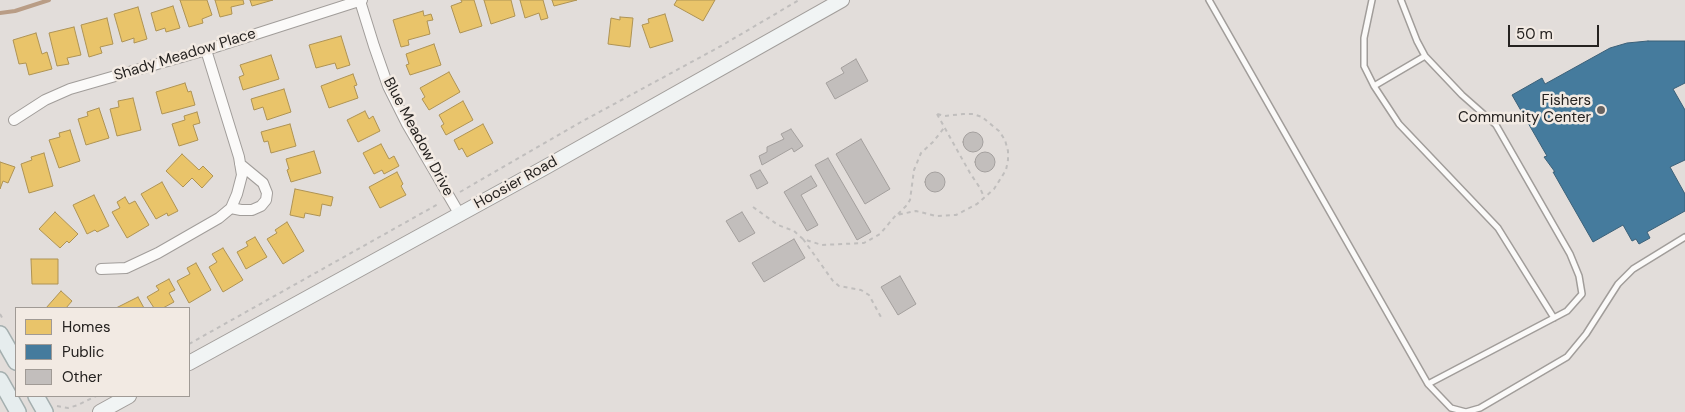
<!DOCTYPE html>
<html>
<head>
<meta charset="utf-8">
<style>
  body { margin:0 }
  #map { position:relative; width:1685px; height:412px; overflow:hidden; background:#e2ddda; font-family:"DM Sans",sans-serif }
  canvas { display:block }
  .legend { position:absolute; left:15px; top:307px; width:175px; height:90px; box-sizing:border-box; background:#f2eae3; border:1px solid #a09a95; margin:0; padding:6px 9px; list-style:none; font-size:15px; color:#252220 }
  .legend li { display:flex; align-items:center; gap:10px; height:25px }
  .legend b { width:25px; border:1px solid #a09a95 }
  .scale { position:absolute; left:1508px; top:25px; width:91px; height:22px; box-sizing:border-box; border:2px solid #252220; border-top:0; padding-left:6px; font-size:15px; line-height:18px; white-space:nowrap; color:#252220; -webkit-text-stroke:4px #f2eae3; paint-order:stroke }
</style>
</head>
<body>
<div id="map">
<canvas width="1685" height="412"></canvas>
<ul class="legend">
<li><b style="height:14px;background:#e9c46a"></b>Homes</li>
<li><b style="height:14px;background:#457b9d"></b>Public</li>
<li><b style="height:14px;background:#c2bebc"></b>Other</li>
</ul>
<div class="scale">50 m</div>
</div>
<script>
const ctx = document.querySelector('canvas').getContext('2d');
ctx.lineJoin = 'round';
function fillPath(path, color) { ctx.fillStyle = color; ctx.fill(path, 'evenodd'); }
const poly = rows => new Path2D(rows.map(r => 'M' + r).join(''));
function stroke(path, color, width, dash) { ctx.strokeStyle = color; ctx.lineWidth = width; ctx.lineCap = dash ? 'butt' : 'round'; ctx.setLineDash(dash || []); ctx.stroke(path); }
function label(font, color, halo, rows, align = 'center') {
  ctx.font = font + ' "DM Sans",sans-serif'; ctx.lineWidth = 5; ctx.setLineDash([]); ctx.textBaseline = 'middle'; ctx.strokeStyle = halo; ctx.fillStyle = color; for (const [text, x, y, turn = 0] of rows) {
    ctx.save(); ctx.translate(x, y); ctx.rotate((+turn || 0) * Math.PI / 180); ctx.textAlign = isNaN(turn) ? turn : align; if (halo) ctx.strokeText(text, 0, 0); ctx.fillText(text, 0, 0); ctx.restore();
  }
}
const homes = poly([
  [180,0,207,0,212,15,202,19,203,23,189,27,180,0],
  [215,0,243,0,244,4,231,7,232,14,220,17,215,0],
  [250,0,273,0,252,6,250,0],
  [461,0,474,0,482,26,460,33,451,6,462,2,461,0],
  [484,0,511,0,515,16,491,24,484,0],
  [520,0,543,0,548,18,541,20,539,13,525,18,520,0],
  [552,0,577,0,554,6,552,0],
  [677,0,715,0,703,21,674,5,677,0],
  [173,6,180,28,166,32,165,28,156,31,151,13,173,6],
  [138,7,147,39,134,43,134,38,122,42,114,14,138,7],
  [423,11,424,16,431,14,433,20,427,21,430,34,408,40,409,45,401,47,393,20,423,11],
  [665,14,673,41,650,48,642,25,649,23,648,19,665,14],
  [620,17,633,18,630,47,608,44,611,18,620,20,620,17],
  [107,18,113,44,100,47,102,53,89,57,81,25,107,18],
  [74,27,81,55,67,58,69,64,57,66,49,33,74,27],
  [36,33,42,54,47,52,52,69,29,75,26,63,19,64,13,40,36,33],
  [341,36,350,65,337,69,335,63,316,68,309,45,341,36],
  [434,44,441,65,410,75,406,65,409,64,406,54,434,44],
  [271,55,279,79,243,90,239,77,244,75,240,65,271,55],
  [449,72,460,92,429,110,422,99,425,97,420,88,449,72],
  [353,74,357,85,354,86,358,98,329,108,321,86,353,74],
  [185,83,188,92,191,91,195,105,162,114,156,92,185,83],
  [284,89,291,112,267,120,263,107,254,110,251,99,284,89],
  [133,98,141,130,117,136,110,109,119,107,118,101,133,98],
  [463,101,473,120,446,135,441,126,444,124,439,115,463,101],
  [99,108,109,138,86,145,78,119,88,116,87,112,99,108],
  [365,111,369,119,373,116,380,131,358,142,347,120,365,111],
  [197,112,200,123,193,125,198,140,179,146,172,124,185,120,184,116,197,112],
  [290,124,296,146,271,153,268,141,264,142,261,132,290,124],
  [483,124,493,143,467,157,462,148,459,150,454,140,483,124],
  [70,130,80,161,59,168,49,140,60,137,59,133,70,130],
  [381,144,389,159,394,156,399,166,384,174,382,170,374,174,363,153,381,144],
  [314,151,321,173,291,182,287,170,289,169,286,159,314,151],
  [44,153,53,186,29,193,21,164,32,160,31,157,44,153],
  [182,154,199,170,203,166,213,176,202,188,192,178,183,187,166,171,182,154],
  [0,162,15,167,8,183,3,181,0,189,0,162],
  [397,172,403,184,401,186,406,195,380,208,369,187,397,172],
  [162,182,178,211,168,216,167,213,156,219,141,194,162,182],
  [295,189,333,197,331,206,322,204,320,216,305,213,304,218,290,215,295,189],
  [94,195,109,226,97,232,95,230,87,234,73,205,94,195],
  [125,197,129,204,135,201,149,225,127,238,112,212,120,208,117,202,125,197],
  [55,212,78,234,69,243,67,241,60,248,39,229,55,212],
  [287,222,304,251,283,264,267,239,277,233,275,230,287,222],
  [255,237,267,257,246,269,237,252,248,246,246,242,255,237],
  [223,248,243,280,223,292,209,267,217,262,212,254,223,248],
  [31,259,58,259,58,284,32,284,31,259],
  [196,263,211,290,189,303,177,281,190,274,187,268,196,263],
  [169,279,175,290,169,293,174,302,163,308,154,308,147,297,159,290,156,286,169,279],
  [61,291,72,301,66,308,46,308,61,291],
  [138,297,144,308,116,308,138,297]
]);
fillPath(homes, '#e9c46a');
stroke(homes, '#ae9354', 1);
const public = poly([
  [1648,41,1685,41,1685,83,1673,89,1685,110,1685,160,1670,167,1685,194,1685,211,1647,232,1650,238,1639,244,1636,239,1632,241,1623,225,1593,242,1553,172,1555,172,1544,157,1547,156,1512,95,1542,78,1545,84,1610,48,1627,43,1648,41]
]);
fillPath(public, '#457b9d');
stroke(public, '#3b6078', 1);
stroke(poly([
  [0,13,15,11,49,0]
]), '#b99d86', 4);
const building = poly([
  [856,59,868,81,835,99,826,83,844,73,841,68,856,59],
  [791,129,803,146,794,152,792,148,762,165,759,156,767,152,767,147,784,139,781,134,791,129],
  '963 142a10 10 0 1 1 20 0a10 10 0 1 1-20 0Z',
  [861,139,890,189,865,204,836,154,861,139],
  '975 162a10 10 0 1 1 20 0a10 10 0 1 1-20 0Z',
  [828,158,871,232,857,240,815,165,828,158],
  [760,170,768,183,757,189,750,175,760,170],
  '925 182a10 10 0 1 1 20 0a10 10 0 1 1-20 0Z',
  [811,176,817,186,801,195,818,225,807,231,784,192,811,176],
  [742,212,755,233,739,242,726,221,742,212],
  [794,239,805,258,764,282,752,263,794,239],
  [900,276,916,304,898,315,881,287,900,276]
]);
fillPath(building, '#c2bebc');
stroke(building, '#a39f9d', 1);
const lane = poly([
  [1209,0,1428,384,1567,311,1582,294,1579,276,1570,254,1496,125,1462,95,1425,56,1417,41,1401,0],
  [1372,0,1364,38,1364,66,1374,86,1399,124,1498,228,1554,318],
  [1374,86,1425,56],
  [1428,384,1451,408,1466,412,1480,408,1567,357,1586,334,1618,284,1633,269,1685,237]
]);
const street = poly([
  [360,1,374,46,388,86,407,124,460,215],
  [14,120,45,100,70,89,206,50,362,0],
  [231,208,241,210,252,210,261,206,266,200,267,193,263,183,240,164],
  [101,269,126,268,158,253,219,218,231,208,237,194,242,175,239,157,206,50]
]);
const secondary = poly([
  [189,363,544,168,842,0],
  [100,412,129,396]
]);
const primary = poly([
  [0,334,16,362],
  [0,380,18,412],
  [36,396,45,412]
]);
stroke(lane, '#a19d9a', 8);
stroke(street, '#a19d9a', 12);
stroke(secondary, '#a19d9a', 16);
stroke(primary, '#a4afaf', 18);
stroke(poly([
  [937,114,970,173,980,188,984,197],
  [460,192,581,122,721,46,799,0],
  [753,207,778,225,794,231,803,239,822,245,864,243,880,234,896,215,916,211,936,216,956,215,977,204,994,189,1006,170,1008,160,1008,151,1005,140,999,131,982,117,973,114,963,114,945,116,937,114],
  [898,214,906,206,910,200,914,170,921,153,933,142,944,128],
  [803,239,833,281,839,286,861,290,869,295,882,319],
  [0,314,4,321],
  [189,344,440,203],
  [57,406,68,408,78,405,96,396]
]), '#c0bebd', 2, [4, 4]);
stroke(lane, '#fbfaf9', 5);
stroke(street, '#fbfaf9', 10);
stroke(secondary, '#f1f4f4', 14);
stroke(primary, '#e6edee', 15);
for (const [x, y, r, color] of [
  [1601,110,5,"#676361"]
]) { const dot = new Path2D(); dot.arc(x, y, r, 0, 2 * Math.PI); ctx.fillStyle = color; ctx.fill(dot); stroke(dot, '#f2eae3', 2); }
label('15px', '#252220', '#f2eae3', [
  ["Shady Meadow Place",185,55,-17],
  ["Blue Meadow Drive",418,137,62],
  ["Hoosier Road",516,183,-29]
]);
label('15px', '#252220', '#f2eae3', [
  ["Fishers",1591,101],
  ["Community Center",1591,118]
], 'right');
</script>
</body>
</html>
